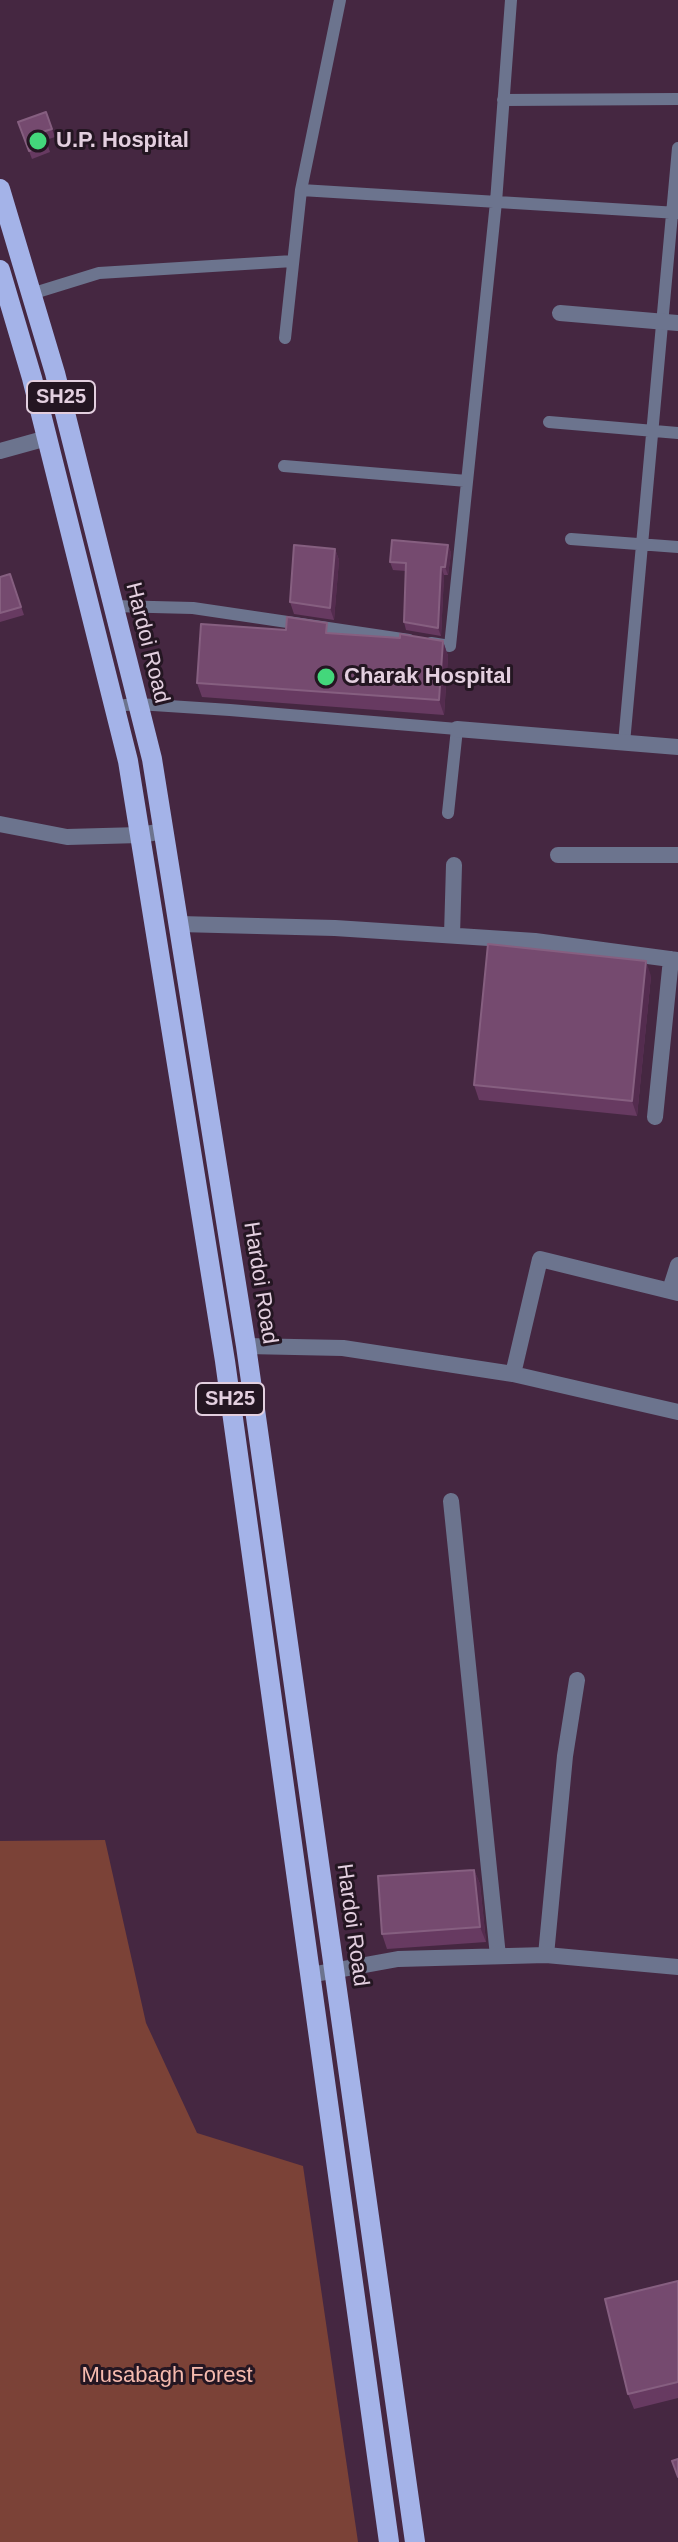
<!DOCTYPE html>
<html>
<head>
<meta charset="utf-8">
<style>
  body { margin:0 }
  canvas { display:block; background:#452741 }
</style>
</head>
<body>
<canvas width="678" height="2542"></canvas>
<script>
const ctx = document.querySelector('canvas').getContext('2d');
ctx.lineJoin = 'round';
function fillPath(path, color) { ctx.fillStyle = color; ctx.fill(path, 'evenodd'); }
const poly = rows => new Path2D(rows.map(r => 'M' + r).join(''));
function stroke(path, color, width, dash) { ctx.strokeStyle = color; ctx.lineWidth = width; ctx.lineCap = dash ? 'butt' : 'round'; ctx.setLineDash(dash || []); ctx.stroke(path); }
function label(font, color, halo, rows, align = 'center') {
  ctx.font = font + ' Arial,sans-serif'; ctx.lineWidth = 6; ctx.setLineDash([]); ctx.textBaseline = 'middle'; ctx.strokeStyle = halo; ctx.fillStyle = color; for (const [text, x, y, turn = 0] of rows) {
    ctx.save(); ctx.translate(x, y); ctx.rotate((+turn || 0) * Math.PI / 180); ctx.textAlign = isNaN(turn) ? turn : align; if (halo) ctx.strokeText(text, 0, 0); ctx.fillText(text, 0, 0); ctx.restore();
  }
}
fillPath(poly([
  [105,1840,146,2023,197,2133,303,2166,358,2542,0,2542,0,1841]
]), '#7b4237');
stroke(poly([
  [503,100,678,99],
  [301,190,678,213],
  [31,294,99,273,293,261],
  [285,338,301,190,340,0],
  [549,422,678,433],
  [284,466,467,481],
  [571,539,678,547],
  [113,606,193,608,409,640],
  [431,643,450,646,496,202,511,0],
  [114,706,138,704,230,710,457,729,448,813],
  [624,743,678,148]
]), '#6c748e', 12);
stroke(poly([
  [560,313,678,323],
  [0,451,47,438],
  [457,729,678,747],
  [0,824,67,837,140,835,164,831],
  [558,855,678,855],
  [179,924,335,928,535,941,678,960],
  [452,935,454,865],
  [655,1117,671,959],
  [670,1290,678,1265],
  [246,1346,343,1348,513,1374,540,1259,678,1293],
  [513,1374,678,1412],
  [451,1501,498,1956],
  [546,1955,565,1756,577,1680],
  [310,1975,398,1959,546,1955,678,1967]
]), '#6c748e', 16);
stroke(poly([
  [0,189,55,373,152,759,246,1346,415,2542],
  [0,270,32,378,128,761,225,1361,389,2542]
]), '#a4b3e8', 20);
fillPath(poly([
  [18,122,52,129,55,137,46,140,50,152,32,159],
  [448,545,451,553,448,575,444,575,441,636,406,630,404,622,406,571,393,570,390,562],
  [335,549,339,560,334,620,294,614,290,602],
  [10,574,24,615,0,622,0,577],
  [331,633,443,641,448,656,444,715,202,697,197,683],
  [651,976,637,1116,479,1100,474,1085],
  [474,1870,480,1884,486,1942,387,1949,382,1934],
  [678,2281,678,2398,634,2409,628,2394]
]), '#673a61');
fillPath(poly([
  [448,545,451,553,448,575,445,567],
  [335,549,339,560,334,620,330,608],
  [441,567,444,575,441,636,438,628],
  [443,641,448,656,444,715,439,700],
  [646,961,651,976,637,1116,632,1101],
  [474,1870,480,1884,486,1942,480,1927]
]), '#542c4f');
const building = poly([
  [46,112,52,129,42,132,47,144,29,151,18,122,46,112],
  [392,540,448,545,445,567,441,567,438,628,404,622,406,563,390,562,392,540],
  [294,545,335,549,330,608,290,602,294,545],
  [10,574,21,607,0,613,0,577,10,574],
  [287,617,327,623,326,633,400,638,400,634,443,641,439,700,197,683,201,624,286,630,287,617],
  [488,944,646,961,632,1101,474,1085,488,944],
  [474,1870,480,1927,382,1934,378,1876,474,1870],
  [678,2281,678,2382,628,2394,605,2299,678,2281],
  [678,2459,678,2477,672,2461,678,2459]
]);
fillPath(building, '#754a6f');
stroke(building, '#865f80', 2);
for (const [x, y, r, color] of [
  [38,141,10,"#43d77b"],
  [326,677,10,"#43d77b"]
]) { const dot = new Path2D(); dot.arc(x, y, r, 0, 2 * Math.PI); ctx.fillStyle = color; ctx.fill(dot); stroke(dot, '#241622', 3); }
for (const [x, y, w] of [
  [61,397,68],
  [230,1399,68]
]) { const box = new Path2D(); box.roundRect(x - w / 2, y - 16, w, 32, 6); ctx.fillStyle = '#241622'; ctx.fill(box); stroke(box, '#e3cfdf', 2); }
label('bold 20px', '#e3cfdf', null, [
  ["SH25",61,397],
  ["SH25",230,1399]
]);
label('bold 22px', '#e3cfdf', '#241622', [
  ["U.P. Hospital",56,141],
  ["Charak Hospital",344,677]
], 'left');
label('22px', '#e3cfdf', '#241622', [
  ["Hardoi Road",147,643,76],
  ["Hardoi Road",260,1283,81],
  ["Hardoi Road",352,1925,82]
]);
label('22px', '#f6baae', '#241622', [
  ["Musabagh Forest",167,2376]
]);
</script>
</body>
</html>
